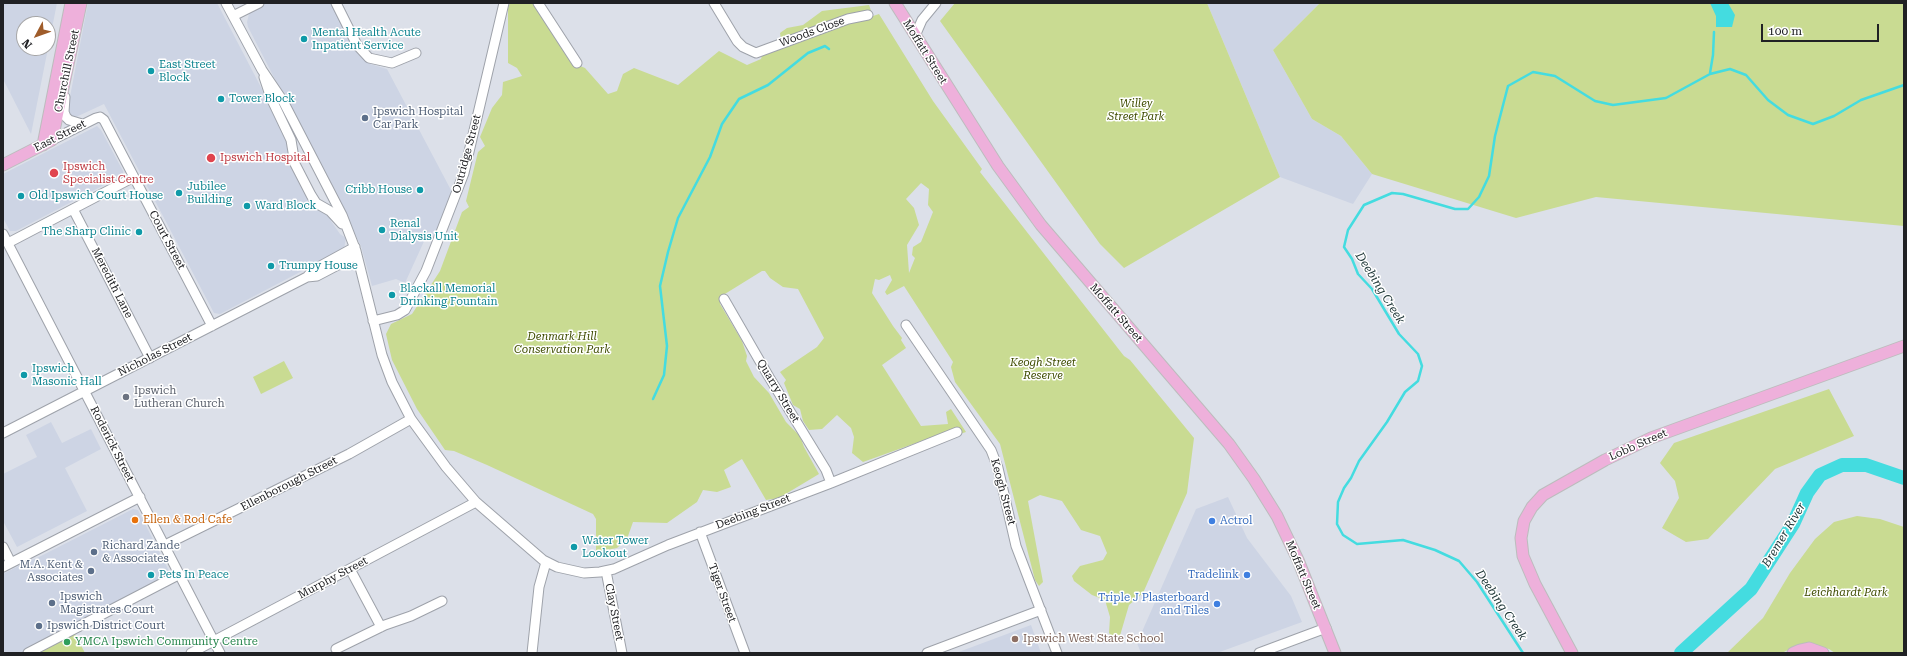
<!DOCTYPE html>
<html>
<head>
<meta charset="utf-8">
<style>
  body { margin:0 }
  #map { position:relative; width:1907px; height:656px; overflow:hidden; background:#dce0e9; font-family:"Roboto Serif",serif }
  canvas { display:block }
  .frame { position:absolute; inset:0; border:4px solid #202124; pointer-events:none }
  .north { position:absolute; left:16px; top:16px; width:40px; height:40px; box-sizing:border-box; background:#fff; border:1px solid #a6a6a7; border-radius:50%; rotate:229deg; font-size:11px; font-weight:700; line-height:16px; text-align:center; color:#202124 }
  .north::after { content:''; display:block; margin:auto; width:14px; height:18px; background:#9f5c2a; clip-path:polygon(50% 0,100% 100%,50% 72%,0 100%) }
  .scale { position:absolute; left:1761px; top:24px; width:118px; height:18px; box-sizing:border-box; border:2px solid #202124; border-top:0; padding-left:5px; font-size:12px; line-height:14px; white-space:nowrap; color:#202124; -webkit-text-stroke:3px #fff; paint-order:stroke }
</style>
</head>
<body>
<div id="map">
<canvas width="1907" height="656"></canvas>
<div class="frame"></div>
<div class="north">N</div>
<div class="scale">100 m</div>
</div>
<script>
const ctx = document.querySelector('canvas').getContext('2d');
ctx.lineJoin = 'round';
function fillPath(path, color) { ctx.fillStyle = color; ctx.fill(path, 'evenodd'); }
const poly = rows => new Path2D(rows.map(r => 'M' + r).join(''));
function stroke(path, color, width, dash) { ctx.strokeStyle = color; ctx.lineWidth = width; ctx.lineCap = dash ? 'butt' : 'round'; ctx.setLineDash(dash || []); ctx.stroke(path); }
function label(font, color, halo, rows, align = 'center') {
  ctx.font = font + ' "Roboto Serif",serif'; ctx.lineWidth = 3; ctx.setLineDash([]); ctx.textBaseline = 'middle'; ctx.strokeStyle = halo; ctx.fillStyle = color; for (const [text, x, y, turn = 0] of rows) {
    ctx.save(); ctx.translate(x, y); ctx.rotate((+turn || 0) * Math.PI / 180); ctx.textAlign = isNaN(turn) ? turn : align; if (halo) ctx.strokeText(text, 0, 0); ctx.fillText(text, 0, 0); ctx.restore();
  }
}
fillPath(poly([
  [3,3,57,3,31,134,3,79],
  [24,24,48,24,48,48,24,48],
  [88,3,217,3,289,141,290,157,330,215,331,221,340,234,346,238,344,249,220,314,214,313,104,104,76,117,72,117,69,114,68,107],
  [266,3,332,3,359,55,370,64,387,69,452,192,433,240,426,237,405,283,396,279,372,286,361,246,248,27,247,22,249,14,252,10],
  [1207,3,1320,3,1273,50,1312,119,1341,136,1372,174,1353,204,1280,177],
  [97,126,101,130,123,171,123,175,16,231,10,231,3,218,3,174],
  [51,422,62,443,91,429,101,449,65,468,87,511,17,547,3,521,3,474,37,457,26,435],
  [1228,497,1247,538,1291,596,1302,622,1217,653,1141,653,1137,643,1196,509],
  [133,509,138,510,171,575,22,653,3,653,3,574,30,560,35,559],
  [1031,625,1041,653,956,653]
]), '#cdd4e4');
fillPath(poly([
  [510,3,535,3,575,64,585,68,608,94,617,91,623,74,634,68,678,85,719,51,747,65,761,59,763,52,781,39,780,33,787,28,803,25,822,11,869,5,873,16,879,14,933,101,982,169,980,172,1124,356,1130,360,1194,438,1187,493,1143,593,1129,605,1119,639,1114,640,1109,633,1110,617,1105,600,1092,595,1074,581,1072,576,1080,566,1103,560,1107,553,1100,536,1081,530,1062,501,1040,495,1028,501,1043,582,1039,586,1035,580,1000,444,955,382,951,367,953,362,904,286,887,295,885,292,892,280,890,275,879,280,875,279,872,293,893,326,902,338,901,340,906,348,882,365,921,426,948,424,946,412,951,409,966,432,960,434,955,429,863,462,852,453,854,437,851,428,837,415,822,429,809,430,803,421,800,409,793,405,784,383,786,380,780,372,817,347,824,338,798,289,783,287,770,278,765,271,762,271,720,297,720,304,742,341,747,356,746,361,754,377,769,393,786,422,800,436,804,447,819,474,779,498,766,500,742,459,724,470,731,487,717,492,703,490,697,502,667,523,633,522,627,539,617,548,596,552,596,519,593,514,487,465,454,451,445,450,417,409,392,360,386,334,391,324,412,314,440,271,462,212,469,207,466,201,478,152,485,146,480,137,492,108,502,95,503,82,522,76,517,68,508,63,508,8],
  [921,183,929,189,928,205,933,212,921,242,913,247,912,255,915,258,909,273,907,245,919,225,914,208,906,199],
  [955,3,1207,3,1280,177,1124,268,1100,244,940,21],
  [1320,3,1904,3,1904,226,1596,197,1516,218,1372,174,1341,136,1312,119,1273,50],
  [284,361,293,378,261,394,253,377],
  [1829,389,1854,436,1775,469,1708,539,1686,542,1662,528,1679,498,1675,481,1660,463,1674,443],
  [1857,516,1880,519,1904,527,1904,653,1835,653,1829,649,1812,645,1800,644,1782,653,1727,653,1763,618,1790,573,1815,539,1834,522],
  [74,632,85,653,34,653]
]), '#c9db92');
fillPath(poly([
  [1710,3,1728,3,1735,15,1732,27,1716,27,1716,16]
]), '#44dce0');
stroke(poly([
  [1710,73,1713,55,1714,32],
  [653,399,664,375,667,346,660,286,668,252,678,218,710,157,722,124,739,99,768,85,808,53,825,46,829,49],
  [1523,653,1477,582,1459,561,1435,550,1403,540,1357,544,1343,535,1337,524,1338,502,1344,488,1351,478,1359,461,1387,422,1405,392,1418,381,1422,366,1418,354,1399,334,1372,289,1358,274,1352,259,1344,247,1348,230,1364,205,1392,193,1403,194,1455,209,1468,209,1479,197,1489,176,1495,136,1508,86,1533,72,1555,76,1595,101,1613,105,1666,98,1710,74,1730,69,1746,75,1768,100,1788,115,1813,124,1834,116,1861,100,1904,85]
]), '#44dce0', 2.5);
stroke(poly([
  [1681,653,1751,589,1793,524,1807,493,1820,475,1842,465,1866,465,1904,478]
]), '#44dce0', 14);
const minor = poly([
  [226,3,262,70,283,101,342,215,356,251,382,355,392,382,411,419,446,467,476,502,543,560,557,567,584,573,600,572,614,569,668,545,831,483,957,432],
  [336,3,357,45,369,58,392,63,416,53],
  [538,3,577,63],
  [714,3,737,41,743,47,756,53,848,19,868,15],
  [233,16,259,3],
  [915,36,922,20,936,3],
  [264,77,271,98,291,140,295,164,311,195,316,203,330,211,342,224],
  [65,97,64,112,66,117,69,120,82,124],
  [52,140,96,118,100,117,104,120,212,326],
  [73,209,150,358],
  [3,234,220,653],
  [8,243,134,177],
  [307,277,313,270,355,247],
  [724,299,769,377,826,470,831,483],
  [373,321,397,315,405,310,426,271,464,173,504,3],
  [906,325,991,450,998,468,1016,546,1057,653],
  [3,433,307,277,317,276,357,255],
  [700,532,745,653],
  [165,545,349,454,411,419],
  [3,547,11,563],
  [3,567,140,497],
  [350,569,381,627],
  [606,571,622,653],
  [336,649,385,625,411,616,442,601],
  [28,653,180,574],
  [191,653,476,502],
  [532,653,539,587,546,562],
  [927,653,1041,610],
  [1259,653,1326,628]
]);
const major = poly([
  [895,3,998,166,1041,225,1229,444,1254,479,1277,516,1298,560,1335,653],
  [43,145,71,3],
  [3,165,52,140,81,3],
  [1572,653,1535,584,1523,556,1521,538,1524,521,1532,507,1543,495,1605,460,1651,438,1904,346],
  [1793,653,1800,650,1809,648,1823,653]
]);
stroke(minor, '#9ea2aa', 11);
stroke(major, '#bcbcbd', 13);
stroke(minor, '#fff', 9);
stroke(major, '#eeb0db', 11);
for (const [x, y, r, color] of [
  [304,39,4,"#0f9aa8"],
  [151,71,4,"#0f9aa8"],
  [221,99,4,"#0f9aa8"],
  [365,118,4,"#5c6f8a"],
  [211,158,5,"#e0444e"],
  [54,173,5,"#e0444e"],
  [420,190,4,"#0f9aa8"],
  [179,193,4,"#0f9aa8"],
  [21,196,4,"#0f9aa8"],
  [247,206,4,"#0f9aa8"],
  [382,230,4,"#0f9aa8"],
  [139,232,4,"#0f9aa8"],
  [271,266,4,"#0f9aa8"],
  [392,295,4,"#0f9aa8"],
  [24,375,4,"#0f9aa8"],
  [126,397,4,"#6b7280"],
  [135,520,4,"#e8710a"],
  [1212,521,4,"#3f7fe0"],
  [574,547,4,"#0f9aa8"],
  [94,552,4,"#5c6f8a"],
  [91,571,4,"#5c6f8a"],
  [151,575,4,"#0f9aa8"],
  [1247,575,4,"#3f7fe0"],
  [52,603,4,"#5c6f8a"],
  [1217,604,4,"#3f7fe0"],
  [39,626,4,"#5c6f8a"],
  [1015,639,4,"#8d6e63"],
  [67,642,4,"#2e9e5b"]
]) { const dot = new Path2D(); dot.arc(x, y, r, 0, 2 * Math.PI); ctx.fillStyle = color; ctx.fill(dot); stroke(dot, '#fff', 1.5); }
label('11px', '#202124', '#fff', [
  ["Woods Close",812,32,-20],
  ["Moffatt Street",925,52,58],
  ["Churchill Street",67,71,-78],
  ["East Street",60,136,-27],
  ["Outridge Street",467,154,-75],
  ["Court Street",167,240,62],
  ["Meredith Lane",112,283,63],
  ["Moffatt Street",1116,313,49],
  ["Nicholas Street",155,355,-27],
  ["Quarry Street",778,391,59],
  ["Roderick Street",112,444,63],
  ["Lobb Street",1638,445,-24],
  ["Ellenborough Street",289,484,-27],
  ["Keogh Street",1003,492,75],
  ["Deebing Street",753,512,-21],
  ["Moffatt Street",1303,575,67],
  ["Murphy Street",333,578,-28],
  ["Tiger Street",722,593,70],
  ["Clay Street",614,612,79]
]);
label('11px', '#0d838f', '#fff', [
  ["Mental Health Acute",312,33],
  ["Inpatient Service",312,46],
  ["East Street",159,65],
  ["Block",159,78],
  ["Tower Block",229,99],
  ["Jubilee",187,187],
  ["Building",187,200],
  ["Cribb House",412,190,"right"],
  ["Old Ipswich Court House",29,196],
  ["Ward Block",255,206],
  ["Renal",390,224],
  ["Dialysis Unit",390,237],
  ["The Sharp Clinic",131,232,"right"],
  ["Trumpy House",279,266],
  ["Blackall Memorial",400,289],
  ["Drinking Fountain",400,302],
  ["Ipswich",32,369],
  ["Masonic Hall",32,382],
  ["Water Tower",582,541],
  ["Lookout",582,554],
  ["Pets In Peace",159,575]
], 'left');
label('italic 11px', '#404d02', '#fff', [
  ["Willey",1136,104],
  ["Street Park",1136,117],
  ["Denmark Hill",562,337],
  ["Conservation Park",562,350],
  ["Keogh Street",1043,363],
  ["Reserve",1043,376],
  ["Leichhardt Park",1846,593]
]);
label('11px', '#4e5e75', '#fff', [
  ["Ipswich Hospital",373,112],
  ["Car Park",373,125],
  ["Richard Zande",102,546],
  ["& Associates",102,559],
  ["M.A. Kent &",83,565,"right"],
  ["Associates",83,578,"right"],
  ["Ipswich",60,597],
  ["Magistrates Court",60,610],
  ["Ipswich District Court",47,626]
], 'left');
label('11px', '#be3a42', '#fff', [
  ["Ipswich Hospital",220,158],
  ["Ipswich",63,167],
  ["Specialist Centre",63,180]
], 'left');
label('11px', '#5b616d', '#fff', [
  ["Ipswich",134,391],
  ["Lutheran Church",134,404]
], 'left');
label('11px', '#c56008', '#fff', [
  ["Ellen & Rod Cafe",143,520]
], 'left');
label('11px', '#366cbe', '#fff', [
  ["Actrol",1220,521,"left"],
  ["Tradelink",1239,575],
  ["Triple J Plasterboard",1209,598],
  ["and Tiles",1209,611]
], 'right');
label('11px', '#785e54', '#fff', [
  ["Ipswich West State School",1023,639]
], 'left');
label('11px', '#27864d', '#fff', [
  ["YMCA Ipswich Community Centre",75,642]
], 'left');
label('italic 12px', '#21393a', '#fff', [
  ["Deebing Creek",1380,288,58],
  ["Bremer River",1784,535,-59],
  ["Deebing Creek",1501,605,56]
]);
</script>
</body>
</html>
